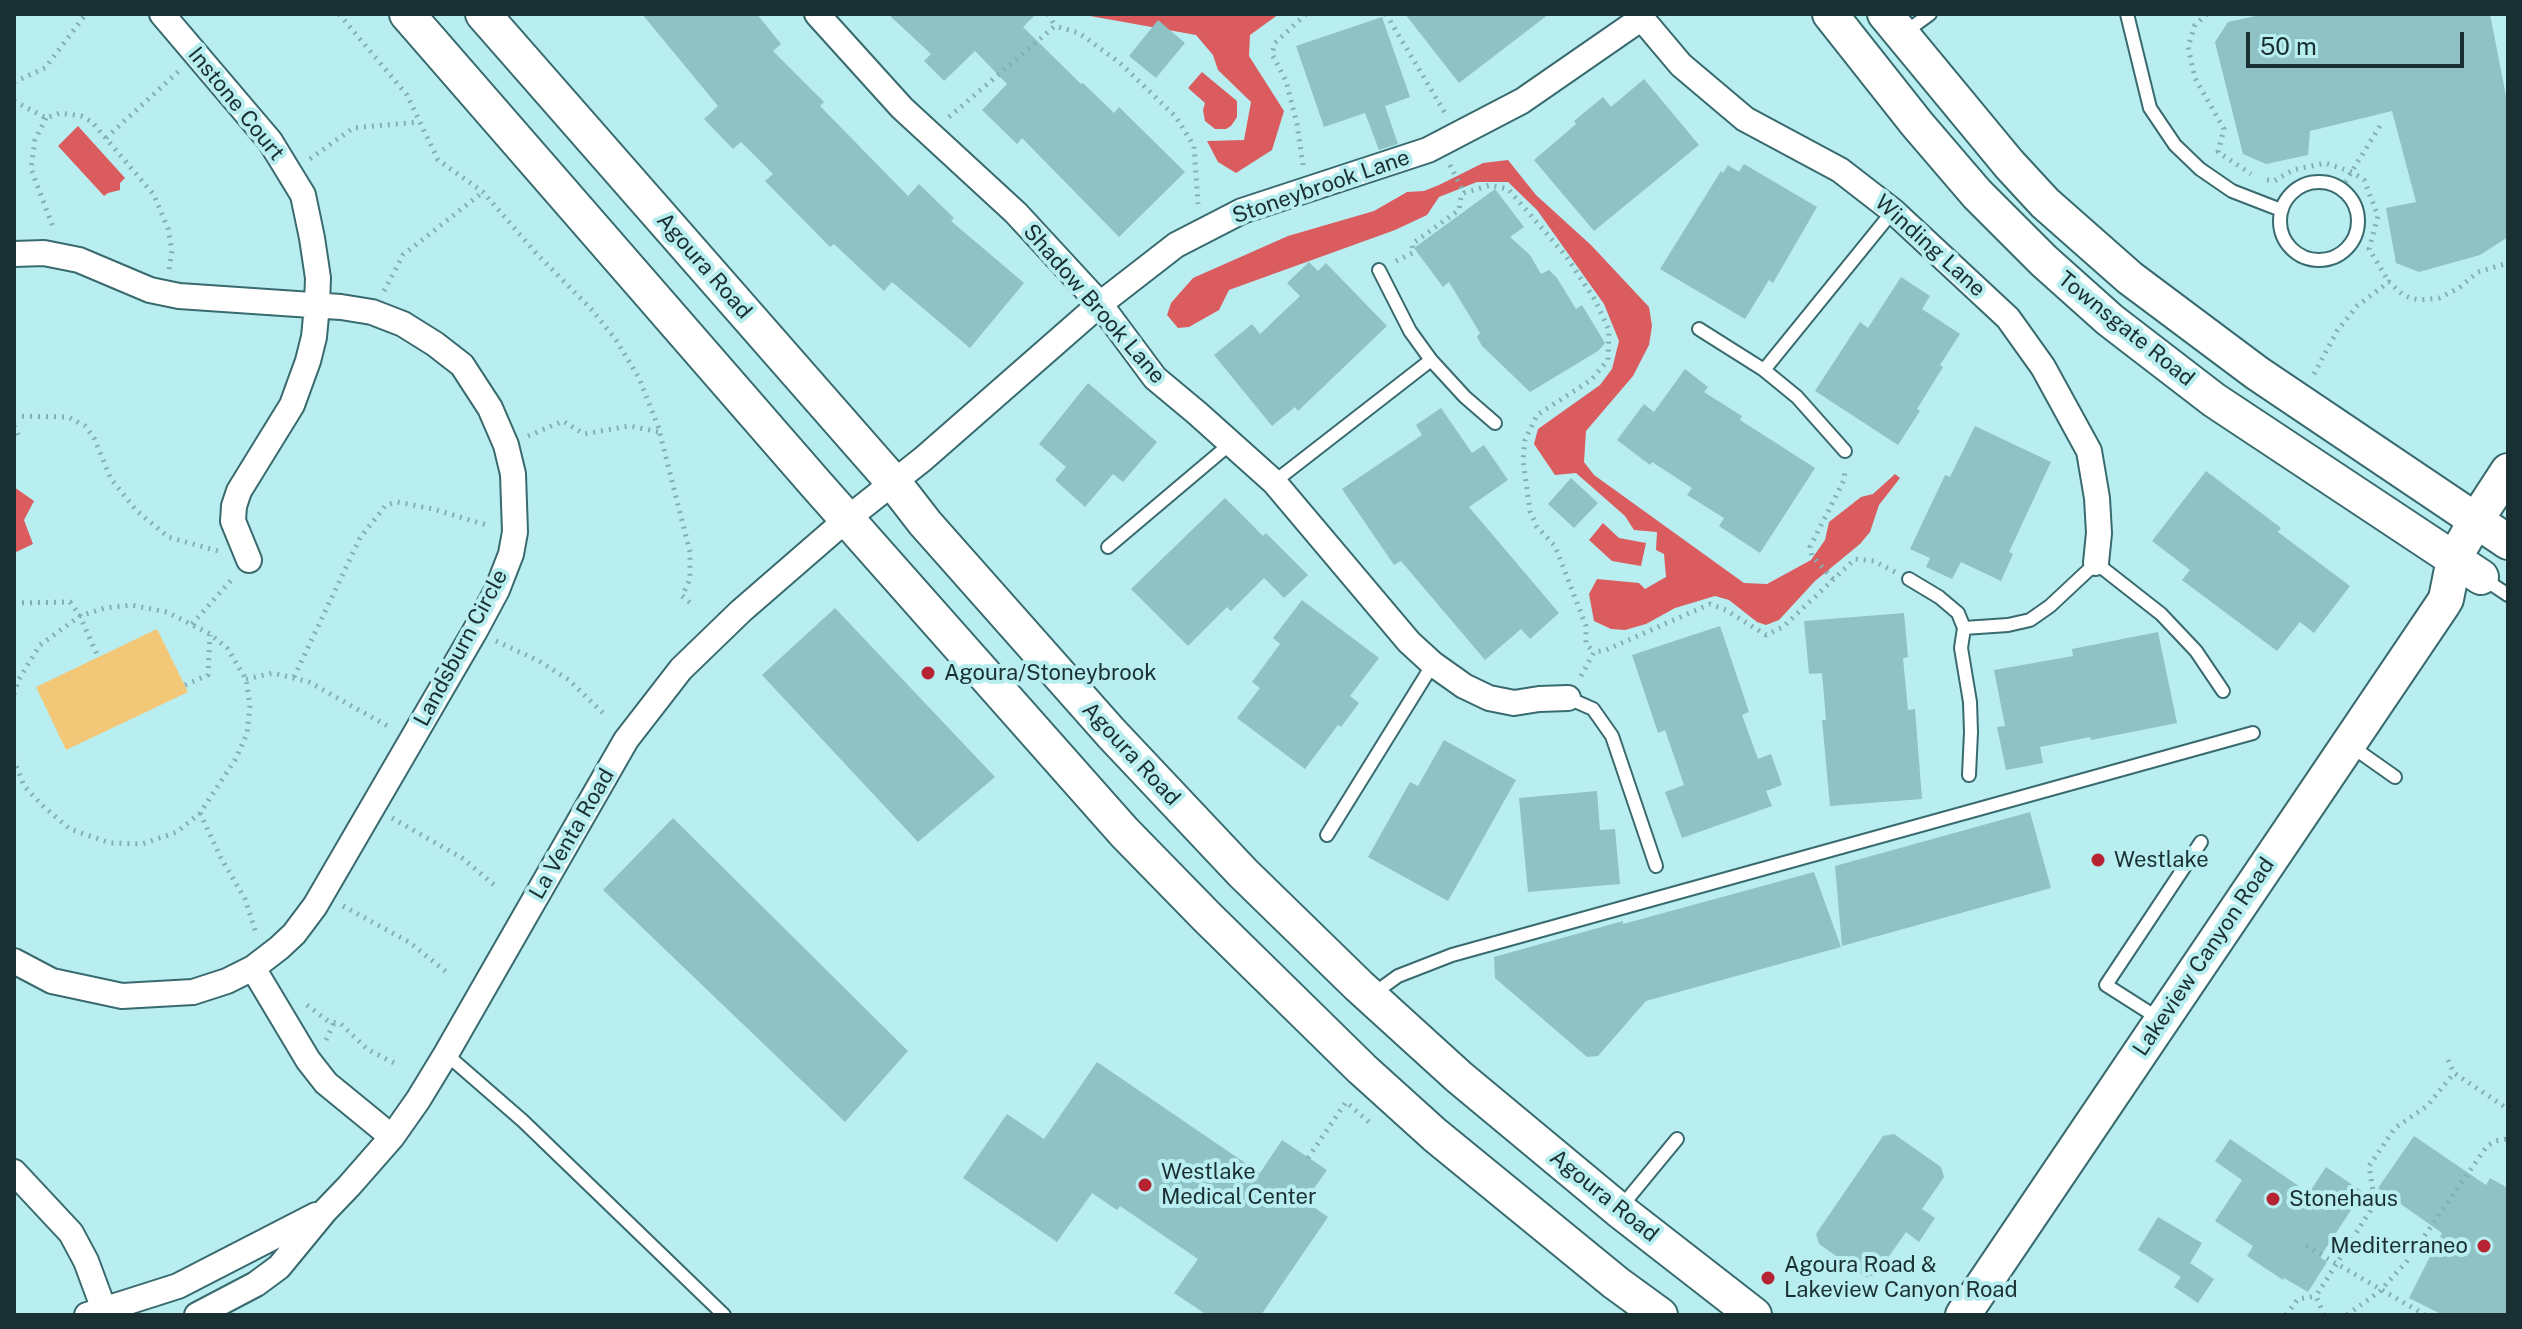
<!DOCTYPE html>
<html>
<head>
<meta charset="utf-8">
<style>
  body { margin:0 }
  #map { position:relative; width:2522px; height:1329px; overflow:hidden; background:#b9eef1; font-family:"Public Sans",sans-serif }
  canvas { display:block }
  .frame { position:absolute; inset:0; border:16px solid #1a2f31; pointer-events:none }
  .scale { position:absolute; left:2246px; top:32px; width:218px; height:36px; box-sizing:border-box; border:4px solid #1a2f31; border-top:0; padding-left:10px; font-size:24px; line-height:28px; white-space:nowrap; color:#1a2f31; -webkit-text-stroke:6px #b9eef1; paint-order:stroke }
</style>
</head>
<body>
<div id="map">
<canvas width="2522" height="1329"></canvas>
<div class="frame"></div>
<div class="scale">50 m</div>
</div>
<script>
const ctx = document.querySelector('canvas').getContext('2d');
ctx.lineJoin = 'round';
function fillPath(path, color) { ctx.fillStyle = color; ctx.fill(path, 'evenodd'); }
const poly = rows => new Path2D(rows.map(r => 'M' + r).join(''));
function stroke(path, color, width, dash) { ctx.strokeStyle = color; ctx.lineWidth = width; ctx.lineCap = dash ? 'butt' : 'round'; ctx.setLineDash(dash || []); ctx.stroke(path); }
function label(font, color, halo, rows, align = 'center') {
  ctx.font = font + ' "Public Sans",sans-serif'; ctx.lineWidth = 8; ctx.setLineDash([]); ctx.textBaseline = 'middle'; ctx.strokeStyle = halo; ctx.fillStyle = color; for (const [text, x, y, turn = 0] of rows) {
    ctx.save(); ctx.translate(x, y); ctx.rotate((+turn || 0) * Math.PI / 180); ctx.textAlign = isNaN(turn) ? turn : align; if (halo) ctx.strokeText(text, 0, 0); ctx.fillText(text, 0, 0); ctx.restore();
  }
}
fillPath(poly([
  [157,629,188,692,66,750,36,687]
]), '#f2c777');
fillPath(poly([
  [1079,14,1279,14,1250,35,1249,56,1284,111,1272,150,1236,173,1218,162,1207,141,1244,140,1251,102,1218,70,1213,55,1196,35],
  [1202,72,1237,101,1237,117,1231,126,1226,129,1215,129,1205,121,1203,110,1205,103,1188,88],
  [78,126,125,178,120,183,120,190,108,193,104,196,58,146],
  [1508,160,1536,195,1591,245,1649,307,1652,326,1649,345,1633,376,1586,431,1584,462,1594,475,1744,583,1767,584,1811,560,1825,540,1829,522,1861,497,1873,494,1895,474,1900,478,1879,505,1870,532,1860,544,1815,581,1779,620,1766,625,1757,622,1729,600,1715,596,1675,608,1646,624,1625,630,1611,629,1594,621,1589,594,1597,579,1639,583,1645,589,1666,577,1664,554,1656,550,1657,532,1634,530,1625,516,1576,473,1555,475,1534,444,1538,429,1600,385,1612,369,1619,341,1604,304,1537,210,1508,182,1477,182,1439,197,1427,215,1395,230,1229,290,1219,310,1189,327,1178,328,1167,315,1171,303,1193,278,1288,236,1374,211,1407,192,1424,191,1439,185,1483,163],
  [14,487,34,501,24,520,33,544,14,553],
  [1603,523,1619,538,1646,543,1641,566,1612,561,1589,540]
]), '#db5c5f');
fillPath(poly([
  [642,14,757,14,781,44,773,51,824,102,820,106,908,196,919,184,954,218,951,221,1024,283,970,348,892,282,884,291,834,244,830,247,765,181,773,174,741,142,733,149,704,119,718,106],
  [888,14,1036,14,1023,27,1081,84,1083,83,1114,113,1119,107,1185,172,1119,237,1022,138,1017,144,982,110,1007,84,975,51,944,81,924,61,931,54],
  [1405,14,1549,14,1459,83],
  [2265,14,2490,14,2508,106,2508,237,2480,255,2419,272,2396,263,2386,208,2416,202,2392,111,2310,131,2308,155,2266,164,2243,154,2215,42,2228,22],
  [1382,17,1410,97,1385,106,1398,144,1379,150,1365,113,1324,127,1296,46],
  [1158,20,1185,43,1156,78,1129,56],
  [1644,79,1699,145,1594,231,1534,160,1576,124,1574,121,1603,97,1611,107],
  [1744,164,1817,207,1773,283,1769,280,1745,319,1660,269,1721,171,1723,173,1728,165,1739,172],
  [1495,189,1524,227,1510,237,1530,255,1541,274,1549,270,1557,278,1576,309,1582,305,1605,343,1598,351,1530,392,1482,346,1477,337,1480,333,1449,282,1443,287,1414,248],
  [1309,262,1318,271,1326,263,1387,326,1298,411,1295,407,1272,426,1214,355,1252,324,1260,334,1300,296,1287,283],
  [1901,277,1930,296,1922,309,1960,334,1940,365,1943,367,1917,409,1920,411,1898,445,1815,391,1860,322,1868,328],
  [1685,369,1708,387,1704,392,1742,416,1740,420,1815,468,1760,553,1719,526,1724,518,1687,495,1692,488,1652,462,1650,465,1617,440,1644,404,1654,412],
  [1088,383,1157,442,1123,482,1113,474,1085,507,1055,480,1066,467,1039,444],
  [1441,408,1472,453,1484,445,1508,480,1469,507,1559,613,1530,639,1521,629,1485,660,1401,561,1394,565,1342,489,1422,435,1416,425],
  [1975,426,2051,462,2009,552,2013,554,2001,581,1961,562,1952,579,1926,567,1930,558,1910,549,1945,475,1950,477],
  [2206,471,2281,528,2278,532,2350,586,2314,633,2300,622,2277,651,2182,580,2190,570,2152,541],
  [1571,478,1598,503,1574,528,1548,504],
  [1225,498,1263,536,1266,533,1308,575,1284,598,1264,578,1231,611,1227,607,1188,646,1131,589],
  [1302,600,1379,658,1350,696,1359,703,1341,727,1338,725,1305,769,1237,718,1260,688,1252,682,1280,644,1273,638],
  [835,608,995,777,918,842,762,675],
  [1904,613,1908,657,1903,658,1908,710,1915,709,1922,799,1830,806,1822,720,1826,720,1822,673,1809,674,1804,621],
  [1720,626,1749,712,1742,715,1758,759,1771,754,1782,785,1766,791,1772,806,1682,838,1665,792,1684,785,1665,730,1658,733,1632,655],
  [2158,632,2177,723,2091,740,2090,737,2040,747,2043,763,2006,770,1997,727,2005,726,1994,670,2073,656,2072,649],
  [1444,740,1516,780,1448,901,1368,857,1410,782,1418,786],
  [1597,791,1600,830,1615,829,1620,884,1528,892,1519,798],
  [2030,812,2051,888,1842,946,1835,866],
  [673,818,908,1051,845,1122,603,890],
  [1814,872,1841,947,1646,1001,1598,1056,1587,1057,1495,978,1494,957,1623,921,1623,924],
  [1097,1062,1260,1173,1282,1140,1327,1170,1305,1201,1328,1217,1261,1315,1207,1315,1174,1293,1198,1259,1120,1206,1117,1210,1092,1193,1057,1242,963,1178,1007,1114,1044,1139],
  [1894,1134,1941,1167,1944,1177,1922,1209,1935,1218,1919,1242,1906,1232,1876,1275,1866,1277,1819,1244,1816,1234,1883,1136],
  [2414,1136,2486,1185,2490,1178,2508,1188,2508,1315,2443,1315,2409,1298,2442,1233,2378,1188],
  [2230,1139,2309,1193,2326,1167,2363,1192,2320,1257,2327,1262,2308,1292,2284,1278,2283,1280,2247,1256,2253,1246,2215,1221,2242,1180,2215,1161],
  [2158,1217,2202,1243,2190,1263,2214,1279,2198,1303,2174,1287,2181,1277,2138,1250]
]), '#8ec2c5');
const lane = poly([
  [2127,14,2150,108,2175,145,2200,169,2232,191,2281,210],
  [1904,33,1930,14],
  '2280 221a39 39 0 1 1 78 0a39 39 0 1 1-78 0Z',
  [1379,270,1410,331,1431,360,1465,397,1495,423],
  [1699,329,1764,370,1797,397,1845,451],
  [1764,370,1893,211],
  [1274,482,1431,360],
  [1108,547,1230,444],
  [1909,579,1939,597,1958,613,1964,628,1961,648,1970,702,1971,732,1969,775],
  [2484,579,2508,595],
  [1964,628,2008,625,2030,620,2050,606,2096,563,2161,614,2196,651,2223,691],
  [1568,698,1593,709,1612,736,1656,866],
  [2351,746,2395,777],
  [1327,835,1433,664],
  [1373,994,1398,976,1452,955,2253,733],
  [2161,1020,2106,985,2201,842],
  [446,1054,523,1121,724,1315],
  [1621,1207,1677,1139]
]);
const street = poly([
  [162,14,270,141,303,195,312,238,318,278,317,305,314,337,308,361,292,405,239,491,234,506,233,521,249,560],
  [817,14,902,108,1016,213,1100,304,1155,378,1197,413,1274,482,1409,642,1433,664,1464,686,1489,698,1514,703,1539,699,1568,698],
  [1638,14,1681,65,1745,119,1840,170,1893,211,2008,318,2043,367,2089,451,2097,498,2099,533,2096,563],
  [14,254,44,253,79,260,150,290,179,296,341,307,372,312,403,324,435,344,462,365,490,408,506,445,513,474,515,532,511,554,497,590,475,631,315,906,294,934,279,948,253,968,227,981,193,992,122,996,52,981,14,961],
  [253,968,308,1060,326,1083,392,1137],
  [14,1172,71,1233,86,1261,106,1315],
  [87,1315,178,1286,316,1215],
  [197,1315,256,1284,279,1267,325,1211,349,1186,392,1137,418,1100,446,1054,626,740,681,669,741,611,847,519,923,459,1100,304,1176,245,1242,211,1428,150,1522,101,1642,18]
]);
const secondary = poly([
  [407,14,815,483,1124,832,1207,917,1362,1069,1435,1135,1616,1283,1660,1315],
  [483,14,894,483,925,523,1111,733,1243,873,1359,986,1459,1077,1619,1210,1754,1315],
  [1830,14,1917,124,1977,194,2044,261,2110,320,2214,400,2481,577],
  [1885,14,2009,164,2045,203,2130,278,2257,373,2508,542],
  [1963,1315,2443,604,2446,599,2454,559,2476,520,2508,471]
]);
stroke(lane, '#386a6e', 16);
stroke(street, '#386a6e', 28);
stroke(secondary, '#386a6e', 38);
stroke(poly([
  [339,14,407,95,438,160,483,192,536,253,593,311,616,340,639,378,658,426,690,552,690,579,682,596,693,605],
  [1048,14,1055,26],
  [1386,14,1445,113],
  [2207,14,2195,25,2188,47,2195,78,2224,129,2218,152,2251,174],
  [14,82,45,68,86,14],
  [14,101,46,118,60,113,81,116,92,122,154,195,168,229,172,251,169,270],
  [949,117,1055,26,1079,33,1120,63,1176,117,1194,146,1198,204],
  [46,118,35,140,31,169,53,227,52,230],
  [106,138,179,71],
  [310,159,353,128,419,122],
  [1303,165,1297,124,1286,81,1272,54,1275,43,1306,14],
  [1450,165,1464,193],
  [2267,180,2274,181,2293,170,2325,163,2352,172,2364,180,2378,216,2369,249,2389,282],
  [2341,189,2383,121],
  [1396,261,1413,253,1412,244,1459,210,1461,196,1464,193,1490,185,1508,189,1566,256,1595,300,1609,330,1608,360,1591,380,1537,415,1525,440,1523,460,1530,511,1537,527,1555,546,1586,626,1586,644,1594,652],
  [384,291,403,255,483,192],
  [2314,374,2337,331,2357,306,2389,282,2402,294,2410,298,2420,300,2439,298,2459,288,2478,272,2508,263],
  [14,416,68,417,85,426,94,438,111,479,136,510,168,537,218,551],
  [14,426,18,435],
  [528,436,563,421,584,434,629,426,660,432],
  [1833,579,1812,556,1810,547,1844,480,1845,468],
  [14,603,70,602,80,616,98,657],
  [192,624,234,577],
  [496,641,539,661,569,680,604,714],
  [1581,676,1594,652,1606,650,1710,604,1726,610,1766,635,1783,627,1855,559,1874,561,1895,572],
  [294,677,360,538,386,505,397,502,433,509,490,526],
  [246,679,273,673,309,682,391,728],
  [185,685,208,675,210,635],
  [14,694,19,679,40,645,80,616,105,608,131,605,167,612,210,634,227,648,246,679,250,705,247,734,235,760,200,813,177,832,142,844,110,843,70,829,44,807,24,786,14,760],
  [200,813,221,858,245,899,256,933],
  [392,818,462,858,498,888],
  [343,906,409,942,449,974],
  [307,1005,328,1021,341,1024,367,1049,398,1065],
  [326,1040,334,1023],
  [2448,1060,2454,1073,2508,1109],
  [1308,1158,1346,1102,1370,1123],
  [2306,1246,2425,1315],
  [2286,1315,2298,1299,2316,1296],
  [2324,1315,2316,1296,2370,1211,2374,1197,2369,1166,2395,1128,2427,1106,2454,1073],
  [2347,1315,2380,1291,2407,1261,2487,1146,2495,1141,2508,1139]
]), '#84afb1', 5, [2, 6]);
stroke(lane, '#fff', 12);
stroke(street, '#fff', 24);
stroke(secondary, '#fff', 34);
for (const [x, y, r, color] of [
  [928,673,8,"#b62434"],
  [2098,860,8,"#b62434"],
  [1145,1185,8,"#b62434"],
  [2273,1199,8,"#b62434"],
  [2484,1246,8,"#b62434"],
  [1768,1278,8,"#b62434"]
]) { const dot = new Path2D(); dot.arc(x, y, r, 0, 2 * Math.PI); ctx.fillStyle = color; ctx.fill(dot); stroke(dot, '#b9eef1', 3); }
label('22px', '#1a2f31', '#b9eef1', [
  ["Instone Court",236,104,51],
  ["Stoneybrook Lane",1321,187,-19],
  ["Winding Lane",1930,246,42],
  ["Agoura Road",704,266,49],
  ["Shadow Brook Lane",1094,304,49],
  ["Townsgate Road",2126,329,39],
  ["Landsburn Circle",461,648,-62],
  ["Agoura Road",1131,754,47],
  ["La Venta Road",572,834,-60],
  ["Lakeview Canyon Road",2204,957,-56],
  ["Agoura Road",1604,1196,39]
]);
label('22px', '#1a2f31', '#b9eef1', [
  ["Agoura/Stoneybrook",944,673],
  ["Westlake",2114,860],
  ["Westlake",1161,1172],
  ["Medical Center",1161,1197],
  ["Stonehaus",2289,1199],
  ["Mediterraneo",2468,1246,"right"],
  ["Agoura Road &",1784,1265],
  ["Lakeview Canyon Road",1784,1290]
], 'left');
</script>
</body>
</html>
